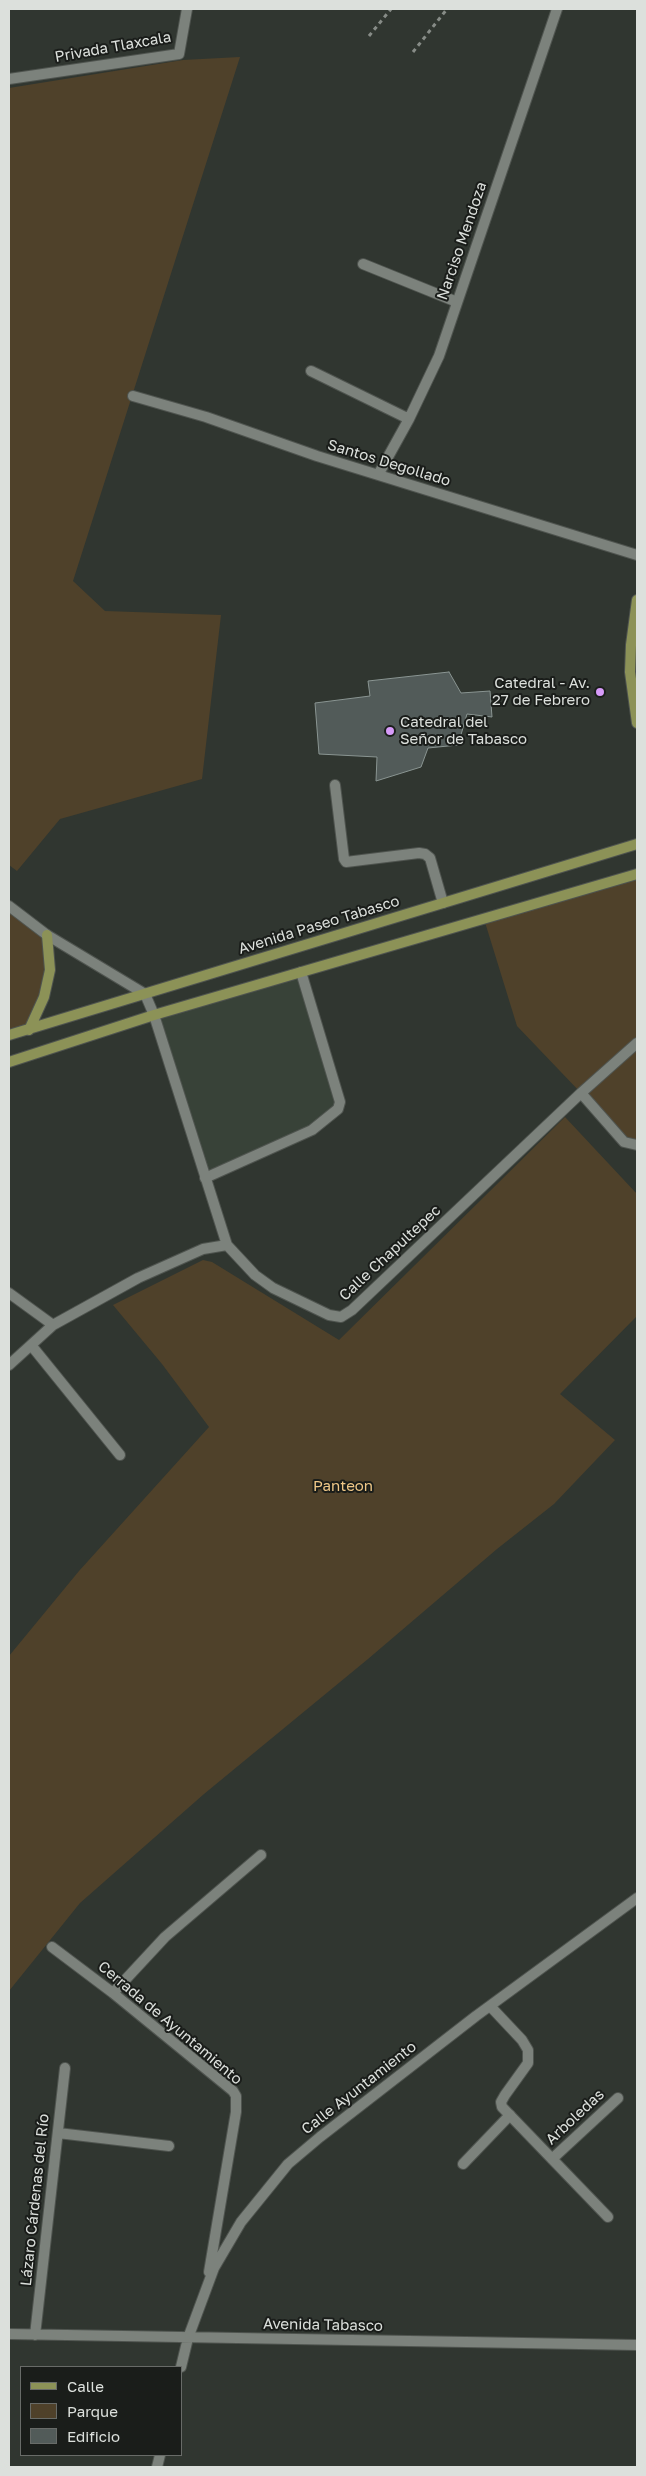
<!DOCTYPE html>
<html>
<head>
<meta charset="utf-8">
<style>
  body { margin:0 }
  #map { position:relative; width:646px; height:2476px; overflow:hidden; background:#303630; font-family:"Golos Text",sans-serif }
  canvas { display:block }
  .frame { position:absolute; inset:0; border:10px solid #dce0dc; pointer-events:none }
  .legend { position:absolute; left:20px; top:2366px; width:162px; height:90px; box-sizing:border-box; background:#1a1d1a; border:1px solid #686b68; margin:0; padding:6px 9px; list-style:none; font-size:15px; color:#dce0dc }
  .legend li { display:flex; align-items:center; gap:10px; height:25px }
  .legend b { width:25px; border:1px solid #686b68 }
</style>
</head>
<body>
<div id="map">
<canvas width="646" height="2476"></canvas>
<div class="frame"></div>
<ul class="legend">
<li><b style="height:6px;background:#8c9257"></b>Calle</li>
<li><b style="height:14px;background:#4f412a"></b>Parque</li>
<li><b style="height:14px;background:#525b59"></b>Edificio</li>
</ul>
</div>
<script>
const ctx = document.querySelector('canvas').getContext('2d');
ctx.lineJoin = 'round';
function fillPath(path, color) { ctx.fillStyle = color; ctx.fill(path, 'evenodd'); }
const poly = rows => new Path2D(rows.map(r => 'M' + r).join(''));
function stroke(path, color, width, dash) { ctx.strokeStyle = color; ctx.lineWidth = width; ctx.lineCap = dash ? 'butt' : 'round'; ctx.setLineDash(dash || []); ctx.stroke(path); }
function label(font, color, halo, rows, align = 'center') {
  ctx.font = font + ' "Golos Text",sans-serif'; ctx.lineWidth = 4; ctx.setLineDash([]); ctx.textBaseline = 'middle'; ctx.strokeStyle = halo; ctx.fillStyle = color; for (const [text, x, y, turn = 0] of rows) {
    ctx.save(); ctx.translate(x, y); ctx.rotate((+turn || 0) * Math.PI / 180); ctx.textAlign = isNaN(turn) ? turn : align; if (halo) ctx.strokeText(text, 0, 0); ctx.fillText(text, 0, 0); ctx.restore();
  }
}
fillPath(poly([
  [300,976,336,1102,334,1107,311,1128,207,1175,158,1018]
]), '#384238');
fillPath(poly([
  [240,57,73,581,105,611,221,615,202,779,60,819,17,871,9,865,9,88,183,60],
  [637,874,637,1145,624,1142,581,1093,517,1026,484,919],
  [9,906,47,935,50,970,29,1030,9,1035],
  [565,1117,637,1194,637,1316,560,1394,615,1440,554,1504,497,1549,368,1659,204,1794,80,1903,9,1991,9,1656,79,1571,209,1427,162,1364,113,1305,203,1260,212,1262,339,1340]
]), '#4f412a');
const building = poly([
  [449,672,461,693,490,691,492,717,467,714,458,745,428,748,421,767,376,781,377,757,319,754,315,703,370,696,368,681,449,672]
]);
fillPath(building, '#525b59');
stroke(building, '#8a9592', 1);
const service = poly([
  [335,785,344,859,346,862,419,853,425,854,430,858,443,903],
  [205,1178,312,1130,338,1109,340,1102,301,972],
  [463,2164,510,2115]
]);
const minor = poly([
  [9,79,179,54,187,9],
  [363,264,457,302],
  [311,371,409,419],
  [133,396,206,417,317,456,637,555],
  [378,475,409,419,439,356,557,9],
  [9,906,47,935,145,994,154,1015,227,1245,255,1275,273,1288,329,1315,341,1317,352,1310,581,1093,624,1142,637,1145],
  [581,1093,637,1043],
  [9,1293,53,1325],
  [31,1345,120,1455],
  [9,1365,53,1325,138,1278,203,1249,227,1245],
  [52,1947,113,1993,233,2091,236,2096,236,2112,209,2272],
  [113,1993,165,1937,261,1855],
  [490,2006,522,2040,528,2050,528,2063,505,2095,501,2102,502,2107,608,2217],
  [58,2133,169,2146],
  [552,2159,618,2098],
  [9,2334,637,2345],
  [35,2335,65,2068],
  [181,2367,188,2338,214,2268,241,2222,288,2164,320,2137,476,2016,637,1898],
  [157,2467,160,2455]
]);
const secondary = poly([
  [637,600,631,645,630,672,637,723],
  [29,1030,44,997,50,970,47,935],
  [9,1035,637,844],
  [9,1062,154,1015,637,874]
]);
stroke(service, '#4f544f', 12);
stroke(minor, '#4f544f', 12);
stroke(secondary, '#4f544f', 12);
stroke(poly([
  [369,36,391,9],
  [413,52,447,9]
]), '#878c87', 3, [4, 4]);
stroke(service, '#7c827c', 10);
stroke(minor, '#7c827c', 10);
stroke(secondary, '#8c9257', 10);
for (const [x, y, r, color] of [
  [600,692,5,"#d79bf9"],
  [390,731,5,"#d79bf9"]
]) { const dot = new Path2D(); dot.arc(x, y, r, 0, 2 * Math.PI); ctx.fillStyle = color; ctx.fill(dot); stroke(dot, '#1a1d1a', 2); }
label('15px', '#dce0dc', '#1a1d1a', [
  ["Privada Tlaxcala",113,47,-10],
  ["Narciso Mendoza",462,241,-71],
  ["Santos Degollado",389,463,17],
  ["Avenida Paseo Tabasco",319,925,-17],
  ["Calle Chapultepec",390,1253,-43],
  ["Cerrada de Ayuntamiento",170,2023,40],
  ["Calle Ayuntamiento",359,2088,-38],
  ["Arboledas",575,2117,-43],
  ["Lázaro Cárdenas del Río",35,2200,-84],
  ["Avenida Tabasco",323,2325,1]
]);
label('15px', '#dce0dc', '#1a1d1a', [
  ["Catedral - Av.",590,683],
  ["27 de Febrero",590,700],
  ["Catedral del",400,722,"left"],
  ["Señor de Tabasco",400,739,"left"]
], 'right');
label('15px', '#efc787', '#1a1d1a', [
  ["Panteon",343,1486]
]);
</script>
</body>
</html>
